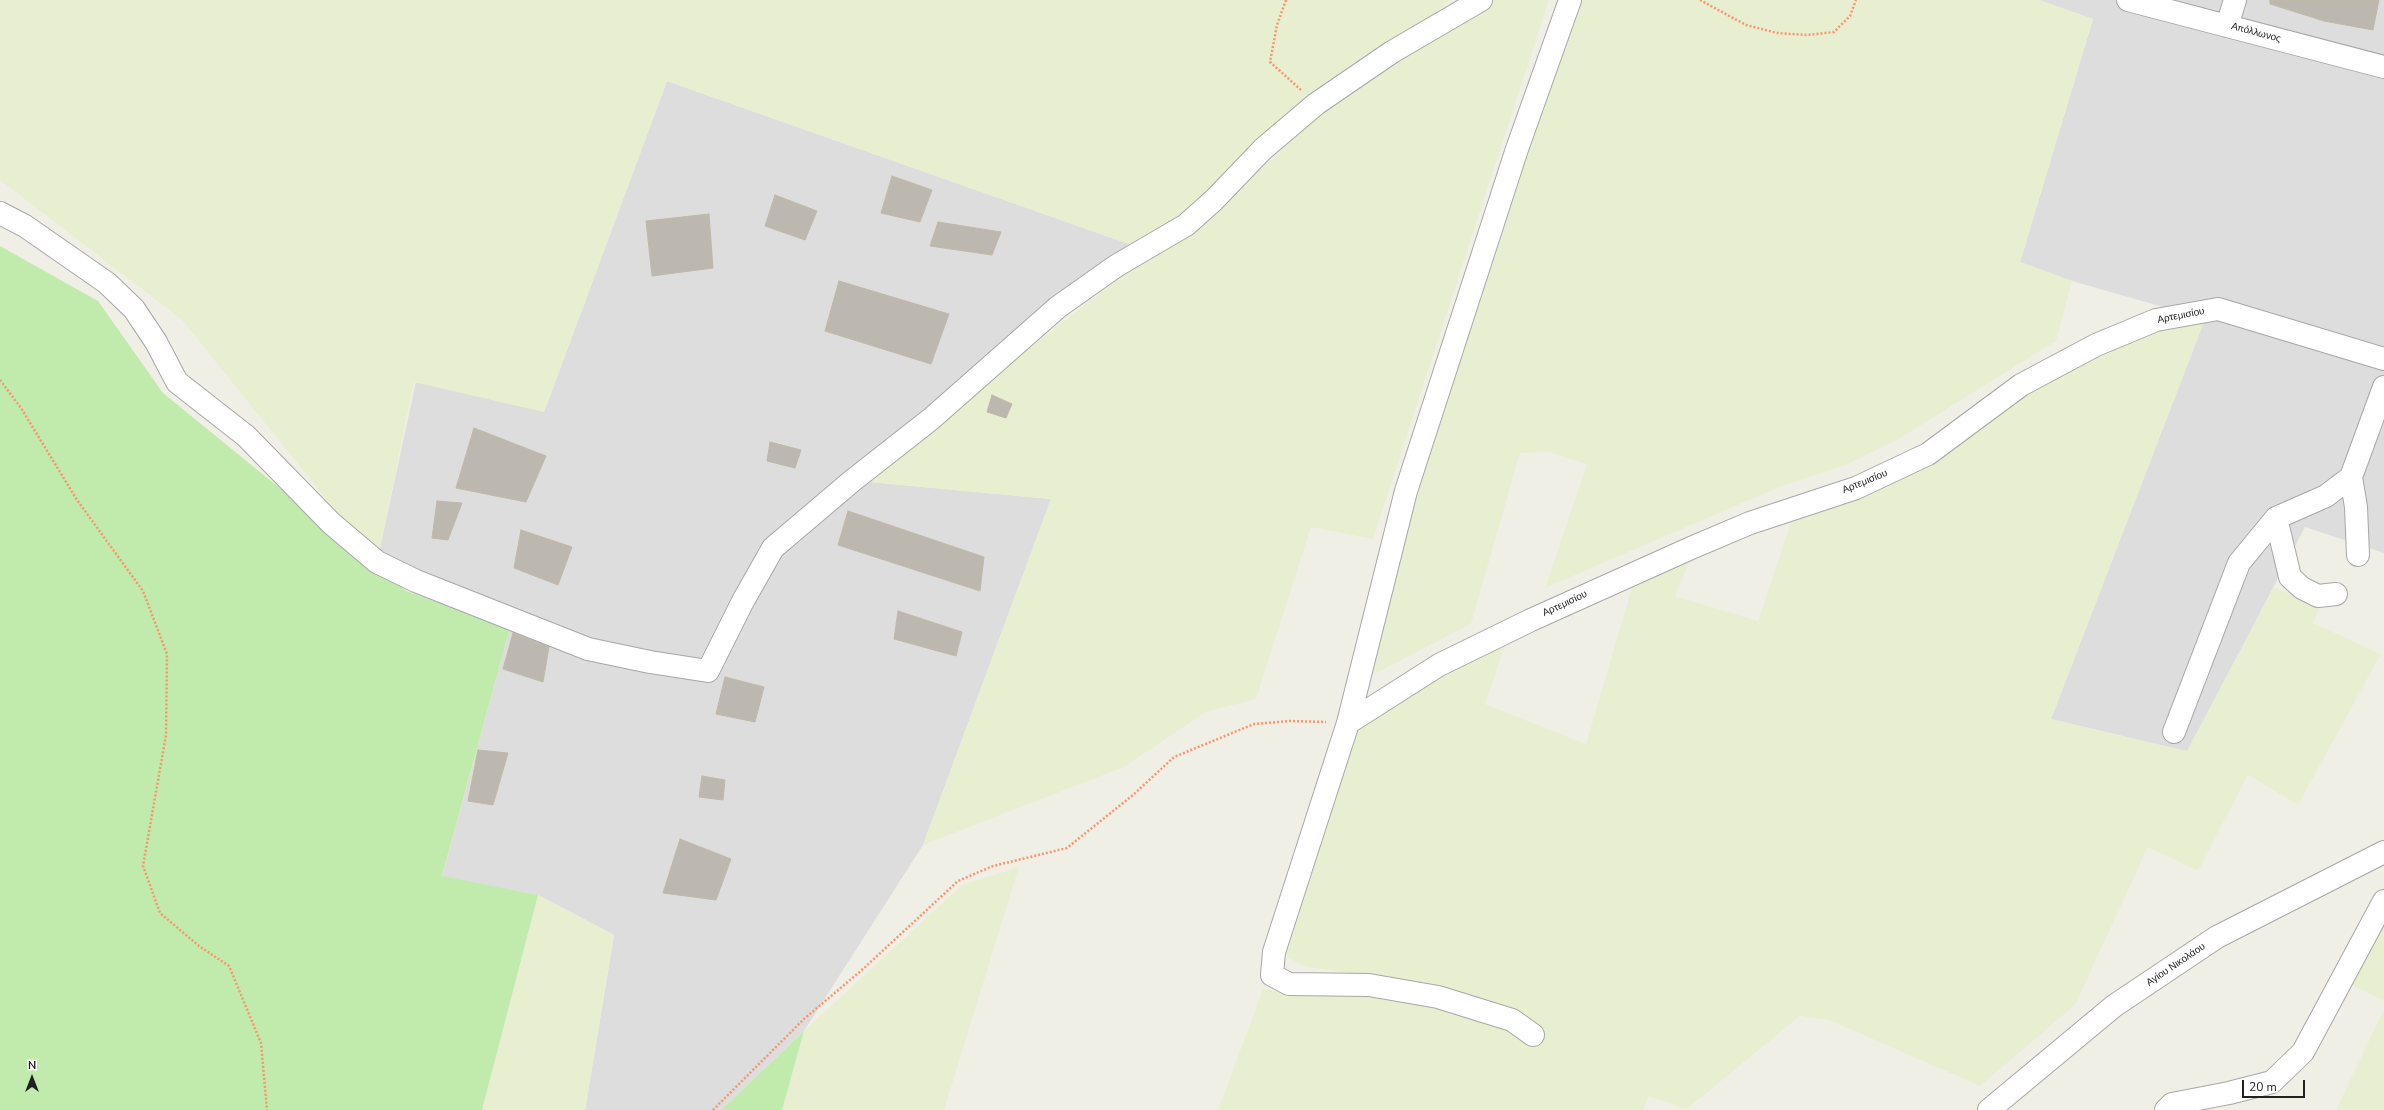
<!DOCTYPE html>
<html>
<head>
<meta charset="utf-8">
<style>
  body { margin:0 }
  #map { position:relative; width:2384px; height:1110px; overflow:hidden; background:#f0efe6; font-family:"Nunito Sans",sans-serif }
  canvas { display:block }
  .north { position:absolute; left:12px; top:1058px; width:40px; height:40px; -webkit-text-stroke:3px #fff; paint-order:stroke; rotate:0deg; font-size:11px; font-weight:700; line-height:16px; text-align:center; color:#202020 }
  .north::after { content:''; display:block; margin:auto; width:14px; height:18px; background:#202020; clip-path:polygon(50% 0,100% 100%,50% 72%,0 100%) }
  .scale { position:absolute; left:2242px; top:1080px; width:63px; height:18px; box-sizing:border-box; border:2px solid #202020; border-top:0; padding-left:5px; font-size:12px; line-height:14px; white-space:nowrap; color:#202020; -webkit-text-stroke:3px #fff; paint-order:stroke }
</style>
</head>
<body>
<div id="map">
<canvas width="2384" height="1110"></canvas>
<div class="north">N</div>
<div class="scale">20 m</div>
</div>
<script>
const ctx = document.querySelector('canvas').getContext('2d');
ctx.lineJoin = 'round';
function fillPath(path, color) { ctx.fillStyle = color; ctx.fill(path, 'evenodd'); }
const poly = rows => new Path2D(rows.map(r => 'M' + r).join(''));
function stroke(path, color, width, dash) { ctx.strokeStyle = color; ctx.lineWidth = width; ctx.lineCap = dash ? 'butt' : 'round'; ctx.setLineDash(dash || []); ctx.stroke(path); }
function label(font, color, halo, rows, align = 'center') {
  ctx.font = font + ' "Nunito Sans",sans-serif'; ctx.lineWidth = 3.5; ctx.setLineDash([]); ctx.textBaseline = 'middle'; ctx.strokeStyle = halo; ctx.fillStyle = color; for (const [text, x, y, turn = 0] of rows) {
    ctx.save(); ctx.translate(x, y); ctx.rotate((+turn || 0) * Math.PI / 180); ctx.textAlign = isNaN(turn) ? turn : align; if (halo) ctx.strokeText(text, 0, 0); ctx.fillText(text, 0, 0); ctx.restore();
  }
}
fillPath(poly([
  [2039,0,2384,0,2384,553,2305,527,2187,752,2051,719,2205,319,2072,281,2020,262,2093,19],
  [667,81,1146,250,931,419,859,481,1051,499,923,845,804,1031,721,1110,585,1110,614,935,538,895,442,877,510,628,377,562,417,377,544,412]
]), '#dedddd');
fillPath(poly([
  [0,0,1451,0,1146,250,667,81,544,412,414,382,377,562,182,320,0,180],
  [1485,0,1549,0,1373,539,1311,527,1256,699,1206,712,1124,767,923,845,1051,499,859,481,1122,276,1192,230,1345,93],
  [1577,0,2039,0,2093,19,2020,262,2072,281,2056,341,1899,439,1846,465,1777,488,1545,588,1587,464,1548,452,1520,453,1471,624,1374,674,1366,674,1434,428],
  [2205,319,2051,719,2187,751,2274,587,2320,607,2313,623,2381,654,2298,805,2248,775,2198,871,2148,847,2075,1005,1980,1086,1829,1020,1800,1016,1687,1109,1649,1096,1643,1110,1218,1110,1263,989,1276,991,1337,990,1430,1001,1505,1025,1540,1045,1544,1035,1521,1018,1490,1001,1378,977,1307,967,1284,956,1285,933,1352,729,1507,640,1485,704,1586,744,1633,584,1692,556,1675,596,1758,621,1792,519,2022,393,2158,330],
  [1019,867,944,1110,782,1110,804,1031,962,885],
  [538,895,614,935,585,1110,482,1110],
  [2384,918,2384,1001,2350,984],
  [2384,1009,2384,1110,2336,1110]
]), '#e8efd1');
fillPath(poly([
  [0,246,98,301,163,393,406,591,510,628,442,876,538,895,482,1110,0,1110],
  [804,1031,782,1110,721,1110]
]), '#c0ebac');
const building = poly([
  [2270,0,2379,0,2373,30,2324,21,2270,4,2270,0],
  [892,176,932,190,920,222,881,213,892,176],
  [775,195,817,211,805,240,765,226,775,195],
  [709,214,713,268,652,276,646,221,709,214],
  [938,222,1001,232,992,255,930,246,938,222],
  [839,281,949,314,931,364,825,331,839,281],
  [992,395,1012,404,1006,418,987,412,992,395],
  [474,428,546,456,526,502,456,488,474,428],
  [770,442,801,450,795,468,767,461,770,442],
  [437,501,462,503,448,540,432,538,437,501],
  [848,511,984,557,980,591,838,545,848,511],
  [521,530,572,547,558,585,514,568,521,530],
  [898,611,962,632,956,656,894,639,898,611],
  [513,633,549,647,543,682,503,669,513,633],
  [725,677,764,687,755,722,716,714,725,677],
  [478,750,508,753,493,805,468,801,478,750],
  [702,776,725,780,723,800,699,797,702,776],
  [680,839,731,859,716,900,663,893,680,839]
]);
fillPath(building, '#bdb8af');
stroke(building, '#c2b8a8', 1);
const minor = poly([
  [2128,0,2384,67],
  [2227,26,2235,0],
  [0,213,25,226,107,283,134,309,156,342,177,382,246,436,331,523,377,562,416,581,588,649,650,662,708,671,743,601,773,548,852,481,931,419,1058,307,1116,266,1186,225,1214,200,1263,149,1316,104,1392,52,1481,0],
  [2351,477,2356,507,2358,555],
  [2276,518,2290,577,2302,588,2318,596,2336,594],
  [1348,723,1439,665,1531,620,1691,548,1750,523,1856,488,1928,454,2021,385,2096,345,2156,320,2218,309,2384,359],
  [2174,732,2239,563,2276,518,2326,496,2351,477,2384,387],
  [1533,1035,1512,1020,1438,997,1369,985,1289,984,1272,975,1274,952,1348,723,1406,491,1517,149,1570,0],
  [1989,1110,2114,1006,2217,937,2384,852],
  [2166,1110,2172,1104,2229,1093,2272,1082,2303,1052,2384,901]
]);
stroke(minor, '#a7a7a7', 24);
stroke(poly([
  [1286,0,1277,25,1270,62,1301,90],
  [1700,0,1746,25,1777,33,1807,35,1834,32,1850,16,1856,0],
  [0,380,21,408,77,500,143,591,167,654,166,735,143,866,160,913,199,946,229,966,261,1043,267,1110],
  [713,1110,804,1019,863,969,958,881,993,866,1067,848,1133,795,1174,757,1254,724,1290,721,1326,722]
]), '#fb946c', 2.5, [2, 2]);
stroke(minor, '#fff', 22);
label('10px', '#202020', '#fff', [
  ["Απόλλωνος",2256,33,15],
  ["Αρτεμισίου",2181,316,-11],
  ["Αρτεμισίου",1865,482,-22],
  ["Αρτεμισίου",1565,604,-25],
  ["Αγίου Νικολάου",2176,965,-34]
]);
</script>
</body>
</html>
